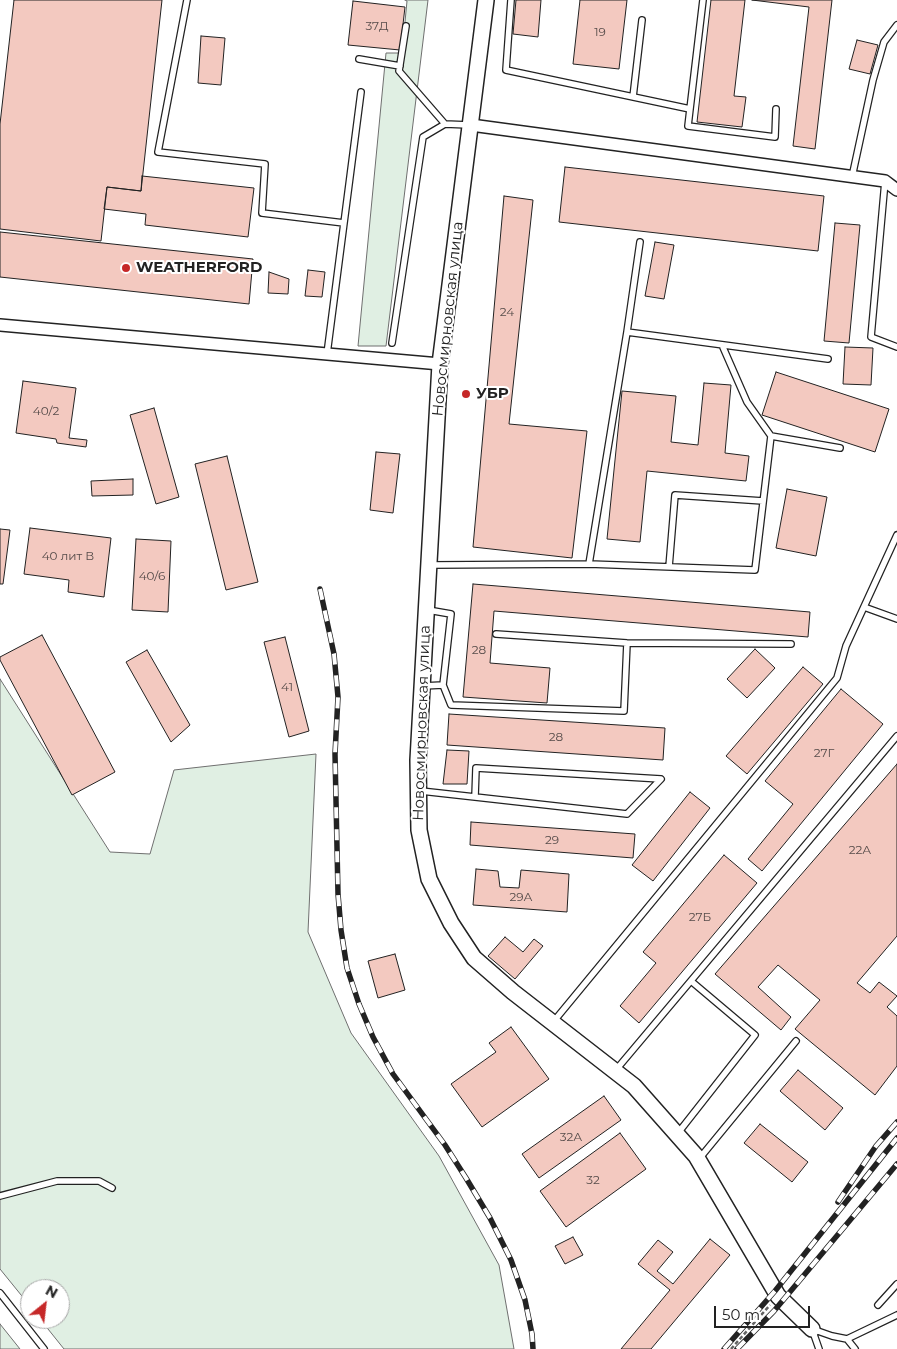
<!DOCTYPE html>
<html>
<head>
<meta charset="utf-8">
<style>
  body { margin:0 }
  #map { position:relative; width:897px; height:1349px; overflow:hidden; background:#fff; font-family:Montserrat,sans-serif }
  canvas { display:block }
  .north { position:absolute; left:20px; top:1279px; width:50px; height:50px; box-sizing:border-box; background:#fff; border:1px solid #a7a7a7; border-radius:50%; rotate:29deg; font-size:14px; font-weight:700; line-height:20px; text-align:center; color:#222 }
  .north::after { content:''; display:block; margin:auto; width:18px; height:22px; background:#c62828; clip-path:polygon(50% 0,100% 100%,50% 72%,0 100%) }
  .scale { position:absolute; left:714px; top:1306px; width:96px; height:22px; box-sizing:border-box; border:2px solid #222; border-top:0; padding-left:6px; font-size:15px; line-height:18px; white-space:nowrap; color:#222; -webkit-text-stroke:4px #fff; paint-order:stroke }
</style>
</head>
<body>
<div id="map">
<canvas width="897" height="1349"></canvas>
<div class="north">N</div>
<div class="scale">50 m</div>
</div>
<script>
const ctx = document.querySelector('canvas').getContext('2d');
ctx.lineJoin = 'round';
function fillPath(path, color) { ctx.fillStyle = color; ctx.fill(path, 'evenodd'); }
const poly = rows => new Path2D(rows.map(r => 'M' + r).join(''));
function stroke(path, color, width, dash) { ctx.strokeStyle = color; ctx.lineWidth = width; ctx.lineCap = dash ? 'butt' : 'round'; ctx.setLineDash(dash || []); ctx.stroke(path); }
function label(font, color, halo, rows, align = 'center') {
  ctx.font = font + ' Montserrat,sans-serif'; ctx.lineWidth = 4; ctx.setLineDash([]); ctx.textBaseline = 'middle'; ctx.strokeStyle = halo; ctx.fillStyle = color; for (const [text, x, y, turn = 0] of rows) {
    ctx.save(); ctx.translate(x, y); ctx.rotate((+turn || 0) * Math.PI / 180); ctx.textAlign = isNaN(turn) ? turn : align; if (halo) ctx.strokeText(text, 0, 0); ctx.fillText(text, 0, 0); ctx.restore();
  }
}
const green = poly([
  [405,0,428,0,386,346,358,346,386,53,402,53,407,1,405,0],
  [0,679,110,852,150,854,174,770,316,754,308,932,351,1033,439,1156,499,1265,514,1349,64,1349,40,1319,60,1319,60,1289,30,1289,30,1306,0,1269,0,679],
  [0,1324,20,1349,0,1349,0,1324]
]);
fillPath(green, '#e0efe3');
stroke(green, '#6f6f6f', 1);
const building = poly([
  [14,0,162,0,141,191,107,187,101,241,0,229,0,124,14,0],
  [516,0,541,0,538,37,513,34,516,0],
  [580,0,627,0,619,69,573,64,580,0],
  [711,0,745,0,734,96,746,97,742,127,697,122,711,0],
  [752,0,832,0,815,149,793,146,809,7,752,0],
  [353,1,405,7,400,50,348,45,353,1],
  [201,36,225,38,221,85,198,83,201,36],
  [857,40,878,45,870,74,849,69,857,40],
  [565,167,824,196,818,251,559,222,565,167],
  [142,176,254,188,248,237,145,225,146,214,104,209,107,187,141,191,142,176],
  [504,196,533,200,509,424,587,431,572,558,473,547,504,196],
  [835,223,860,225,849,343,824,341,835,223],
  [0,232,253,259,249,304,0,277,0,232],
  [655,242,674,245,664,299,645,296,655,242],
  [308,270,325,272,322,297,305,296,308,270],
  [269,272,289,279,288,294,268,293,269,272],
  [845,347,873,348,871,385,843,384,845,347],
  [776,372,889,409,875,452,762,415,776,372],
  [23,381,76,388,69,438,87,440,86,447,57,443,56,439,16,433,23,381],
  [704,383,731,385,725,453,749,456,746,481,647,471,640,542,607,539,622,391,676,396,671,442,698,445,704,383],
  [154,408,179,497,156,504,130,415,154,408],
  [376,452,400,454,393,513,370,510,376,452],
  [227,456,258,582,226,590,195,464,227,456],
  [133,479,133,495,92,496,91,481,133,479],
  [787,489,827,497,816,556,776,548,787,489],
  [30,528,111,538,104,597,68,592,69,580,24,574,30,528],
  [0,529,10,530,3,584,0,584,0,529],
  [136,539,171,541,168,612,132,610,136,539],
  [473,584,810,612,808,637,494,611,490,663,550,668,547,703,463,697,473,584],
  [42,635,115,772,72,795,0,660,0,657,42,635],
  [285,637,309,731,289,737,264,642,285,637],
  [755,649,775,668,747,698,727,679,755,649],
  [147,650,190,725,171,742,126,662,147,650],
  [803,667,823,684,747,774,726,756,803,667],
  [841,689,883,724,762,871,748,859,793,804,765,781,841,689],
  [449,714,665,728,663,760,447,745,449,714],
  [447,750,469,751,467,784,443,784,447,750],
  [897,764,897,936,857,983,870,993,879,982,897,996,887,1007,897,1016,897,1066,875,1095,795,1029,820,1000,778,965,758,987,791,1017,781,1030,715,974,897,764],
  [690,792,710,808,653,881,632,865,690,792],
  [471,822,635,834,633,858,470,845,471,822],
  [724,855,757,883,639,1023,620,1006,656,963,643,952,724,855],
  [476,869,498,871,500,887,519,888,521,870,569,874,567,912,473,905,476,869],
  [505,937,523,952,534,939,543,946,515,979,488,956,505,937],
  [395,954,405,990,378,998,368,961,395,954],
  [511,1027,549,1079,482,1127,451,1084,496,1052,489,1043,511,1027],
  [798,1070,843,1108,825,1130,780,1091,798,1070],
  [604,1096,621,1120,539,1178,522,1154,604,1096],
  [760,1124,808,1162,792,1182,744,1143,760,1124],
  [620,1133,646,1169,566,1227,540,1191,620,1133],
  [573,1237,583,1255,565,1264,555,1246,573,1237],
  [710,1239,730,1255,651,1349,621,1349,670,1290,638,1264,658,1240,673,1252,657,1271,673,1284,710,1239]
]);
fillPath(building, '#f3c9c0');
stroke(building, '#222', 1);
const service = poly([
  [187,0,158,152,265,164,262,213,344,223],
  [511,0,506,70,690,109,703,0],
  [406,26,399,71,445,124],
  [359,59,400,66],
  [633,97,642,20],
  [690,109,688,126,775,137,776,109],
  [852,177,873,80,884,42,897,25],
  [885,181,871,337,897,347],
  [627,332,640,242],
  [392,343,423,137,445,124,469,125],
  [327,354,361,92],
  [771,436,840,448],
  [589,564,755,570,771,436,747,402,722,345],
  [431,565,589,564,627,332,828,359],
  [669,567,675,495,763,501],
  [864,607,897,619],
  [496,634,627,643,791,644],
  [443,685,451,705,624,711,627,643],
  [423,686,443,685,451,614,428,610],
  [421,791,475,797,627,814,661,779,476,768,475,797],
  [554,1021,837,678,846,646,897,535],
  [615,1071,897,736],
  [678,1133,755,1035,691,981],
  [699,1159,796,1041],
  [0,1196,57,1181,99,1181,112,1188],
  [0,1293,44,1349],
  [878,1305,897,1284],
  [812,1329,832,1336,847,1339,897,1315],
  [812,1329,819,1349],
  [847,1339,855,1349]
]);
const minor = poly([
  [471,125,885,181,897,190],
  [0,325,440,364]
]);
const tertiary = poly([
  [486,0,440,364,418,760,419,830,429,879,451,923,474,958,513,992,634,1086,696,1156,778,1296,812,1329]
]);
stroke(service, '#222', 8);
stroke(minor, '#222', 14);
stroke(tertiary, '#222', 18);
stroke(poly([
  [731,1349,770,1305]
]), '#646464', 2.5, [4, 2.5]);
stroke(service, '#fff', 5.5);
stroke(minor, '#fff', 11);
stroke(tertiary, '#fff', 15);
const rail = poly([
  [320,589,334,654,338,697,335,754,338,894,341,930,347,968,359,1004,373,1037,393,1074,445,1145,466,1178,490,1218,511,1260,525,1300,532,1334,533,1349],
  [838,1202,876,1146,897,1122],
  [724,1349,775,1291,897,1138],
  [737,1349,774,1311,897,1164]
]);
stroke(rail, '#222', 5.5);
stroke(rail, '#fff', 4, [11]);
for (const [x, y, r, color] of [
  [126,268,5,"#c62828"],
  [466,394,5,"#c62828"]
]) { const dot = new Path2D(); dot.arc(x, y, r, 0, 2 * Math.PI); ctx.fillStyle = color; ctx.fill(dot); stroke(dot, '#fff', 2); }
label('12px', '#564c4a', null, [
  ["37Д",377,26],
  ["19",600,32],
  ["24",507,312],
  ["40/2",46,411],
  ["40 лит В",68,556],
  ["40/6",152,576],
  ["28",479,650],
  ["41",287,687],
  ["28",556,737],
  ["27Г",824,753],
  ["29",552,840],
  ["22А",860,850],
  ["29А",521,897],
  ["27Б",700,917],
  ["32А",571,1137],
  ["32",593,1180]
]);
label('bold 15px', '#222', '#fff', [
  ["WEATHERFORD",136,268],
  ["УБР",476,394]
], 'left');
label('15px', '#222', '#fff', [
  ["Новосмирновская улица",448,319,-84],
  ["Новосмирновская улица",422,723,-88]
]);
</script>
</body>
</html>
